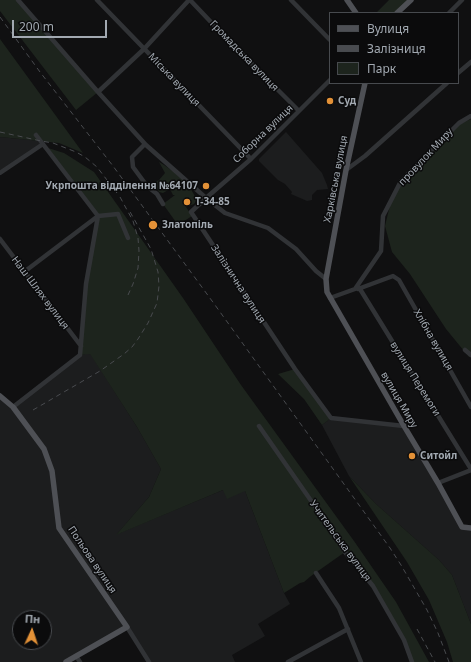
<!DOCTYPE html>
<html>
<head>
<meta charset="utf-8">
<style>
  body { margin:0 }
  #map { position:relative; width:471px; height:662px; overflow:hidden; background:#101011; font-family:"Noto Sans",sans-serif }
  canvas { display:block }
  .legend { position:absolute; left:329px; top:12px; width:130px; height:72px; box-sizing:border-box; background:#0b0b0c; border:1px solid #474a4e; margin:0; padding:5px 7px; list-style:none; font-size:12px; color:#a2a9b1 }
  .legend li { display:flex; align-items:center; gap:8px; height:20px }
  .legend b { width:20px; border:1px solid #474a4e }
  .north { position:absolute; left:12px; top:610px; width:40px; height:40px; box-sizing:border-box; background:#0b0b0c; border:1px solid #474a4e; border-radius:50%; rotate:3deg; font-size:11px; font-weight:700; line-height:16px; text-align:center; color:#a2a9b1 }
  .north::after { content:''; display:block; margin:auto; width:14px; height:18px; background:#e39137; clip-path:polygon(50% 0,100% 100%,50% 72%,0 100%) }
  .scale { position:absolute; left:12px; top:20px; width:95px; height:18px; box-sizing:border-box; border:2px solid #a2a9b1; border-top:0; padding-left:5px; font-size:12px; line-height:14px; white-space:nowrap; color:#a2a9b1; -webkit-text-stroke:3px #0b0b0c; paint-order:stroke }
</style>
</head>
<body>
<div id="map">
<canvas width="471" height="662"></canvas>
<ul class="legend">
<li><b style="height:5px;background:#4e5055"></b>Вулиця</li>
<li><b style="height:5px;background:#494b4f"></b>Залізниця</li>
<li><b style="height:11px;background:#1d241d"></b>Парк</li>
</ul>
<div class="north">Пн</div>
<div class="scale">200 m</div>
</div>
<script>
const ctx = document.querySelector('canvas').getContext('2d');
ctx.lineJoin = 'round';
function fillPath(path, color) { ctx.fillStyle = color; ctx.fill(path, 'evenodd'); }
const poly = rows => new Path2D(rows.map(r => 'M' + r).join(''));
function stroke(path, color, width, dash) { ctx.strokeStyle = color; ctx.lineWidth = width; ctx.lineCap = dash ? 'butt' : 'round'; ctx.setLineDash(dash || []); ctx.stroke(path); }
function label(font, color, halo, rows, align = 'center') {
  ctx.font = font + ' "Noto Sans",sans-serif'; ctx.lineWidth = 3; ctx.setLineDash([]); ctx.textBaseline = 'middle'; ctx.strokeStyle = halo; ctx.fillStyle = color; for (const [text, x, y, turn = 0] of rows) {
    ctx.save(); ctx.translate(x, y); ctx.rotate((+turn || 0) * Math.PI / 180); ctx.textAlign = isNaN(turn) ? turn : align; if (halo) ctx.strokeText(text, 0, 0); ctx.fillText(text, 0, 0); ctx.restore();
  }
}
fillPath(poly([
  [286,132,322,173,327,185,328,189,317,190,312,195,312,200,307,201,291,194,292,192,285,184,278,180,259,161,259,159],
  [0,137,41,141,43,144,0,173],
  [90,353,137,427,161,469,149,497,117,534,223,490,245,491,284,593,290,604,258,624,265,636,232,655,235,662,149,662,127,627,66,662,0,662,0,396,13,407,80,355],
  [20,618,44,618,44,642,20,642],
  [331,418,404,426,462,527,471,528,471,624,452,575,439,560,376,504,349,476,322,425]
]), '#1c1d1e');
fillPath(poly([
  [0,0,18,0,98,92,76,110,0,11],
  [389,0,411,0,397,13,376,13],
  [0,39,83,153,59,143,0,137],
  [471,119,471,356,469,357,446,329,410,274,392,252,385,226,391,201,401,185,423,164,456,126],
  [48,148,64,153,94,172,183,298,241,385,354,541,396,602,429,662,412,662,404,640,373,586,345,552,311,576,304,582,300,583,284,593,245,491,227,499,223,490,116,535,149,497,161,469,137,427,90,354,80,355,86,284,98,216],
  [159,162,164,165,174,172,189,186,196,198,196,201,194,204,186,207,192,216,178,225,163,204,175,195,173,195,170,189,163,193,159,192,154,183,159,180,165,173],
  [295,369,331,418,322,425,304,399,278,374],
  [349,476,376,504,439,560,452,575,471,624,471,662,453,662,447,642,429,600,407,562]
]), '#1d241d');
stroke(poly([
  [18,0,98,92,146,145,206,198,191,212,295,369,331,418,404,426],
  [97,0,251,159],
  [190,0,228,40,299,111],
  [291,0,330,40],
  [449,13,462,0],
  [458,73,471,62],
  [98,92,144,49,189,0],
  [145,144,132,157,133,167,147,186,157,194,163,204],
  [346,170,365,156,447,83],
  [0,173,43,144],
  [98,216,118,214,128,238],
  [0,239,81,346],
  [24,272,98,216],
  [326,279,316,271,296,249,268,228,225,213,206,198,251,159,330,80],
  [358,289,393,276,399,280,471,407],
  [360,289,471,469],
  [330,298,355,289,381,251,383,216,401,181,459,123,471,116],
  [465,350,471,355],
  [13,407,80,355,86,284,98,216,36,135],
  [259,426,321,515,345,552,373,586,404,640,412,662],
  [438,483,471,470],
  [316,573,339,608,361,662],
  [127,627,149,662],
  [76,656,80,662],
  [288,662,348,629]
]), '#313336', 4.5);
stroke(poly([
  [347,0,356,13],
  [397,13,411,0],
  [365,83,346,170,326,279,327,292,404,426,438,483,462,527,471,528],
  [0,396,13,407,44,449,52,471,59,528,127,627,66,662]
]), '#4e5055', 5.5);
stroke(poly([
  [0,17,40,72,113,166,215,305,390,548,401,565,427,610,438,633,449,662],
  [0,132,41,141,53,143,76,152,85,157,97,167,117,193],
  [120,197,133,221,138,238,139,251,138,268,133,284,128,295],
  [33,410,100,371,124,354,132,347,138,339,148,323,157,303,159,286,158,272,151,249,129,210],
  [417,629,435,662]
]), '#494b4f', 1, [5, 4]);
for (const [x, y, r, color] of [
  [330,101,4,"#e39137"],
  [206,186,4,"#e39137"],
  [187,202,4,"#e39137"],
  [153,225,5,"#e39137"],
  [412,456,4,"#e39137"]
]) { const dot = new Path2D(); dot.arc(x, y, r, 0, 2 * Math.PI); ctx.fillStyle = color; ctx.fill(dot); stroke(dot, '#0b0b0c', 1.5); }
label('10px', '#a2a9b1', '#0b0b0c', [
  ["Громадська вулиця",244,56,46],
  ["Міська вулиця",174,80,46],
  ["Соборна вулиця",263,134,-44],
  ["провулок Миру",426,157,-47],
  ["Харківська вулиця",336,179,-79],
  ["Залізнична вулиця",238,284,57],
  ["Наш Шлях вулиця",40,293,53],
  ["Хлібна вулиця",433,340,60],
  ["вулиця Перемоги",415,379,58],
  ["вулиця Миру",399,400,60],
  ["Учительська вулиця",340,541,54],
  ["Польова вулиця",92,560,56]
]);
label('bold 10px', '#a2a9b1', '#0b0b0c', [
  ["Суд",338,101],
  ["Укрпошта відділення №64107",198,186,"right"],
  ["Т-34-85",195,202],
  ["Златопіль",162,225],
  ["Ситойл",420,456]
], 'left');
</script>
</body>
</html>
